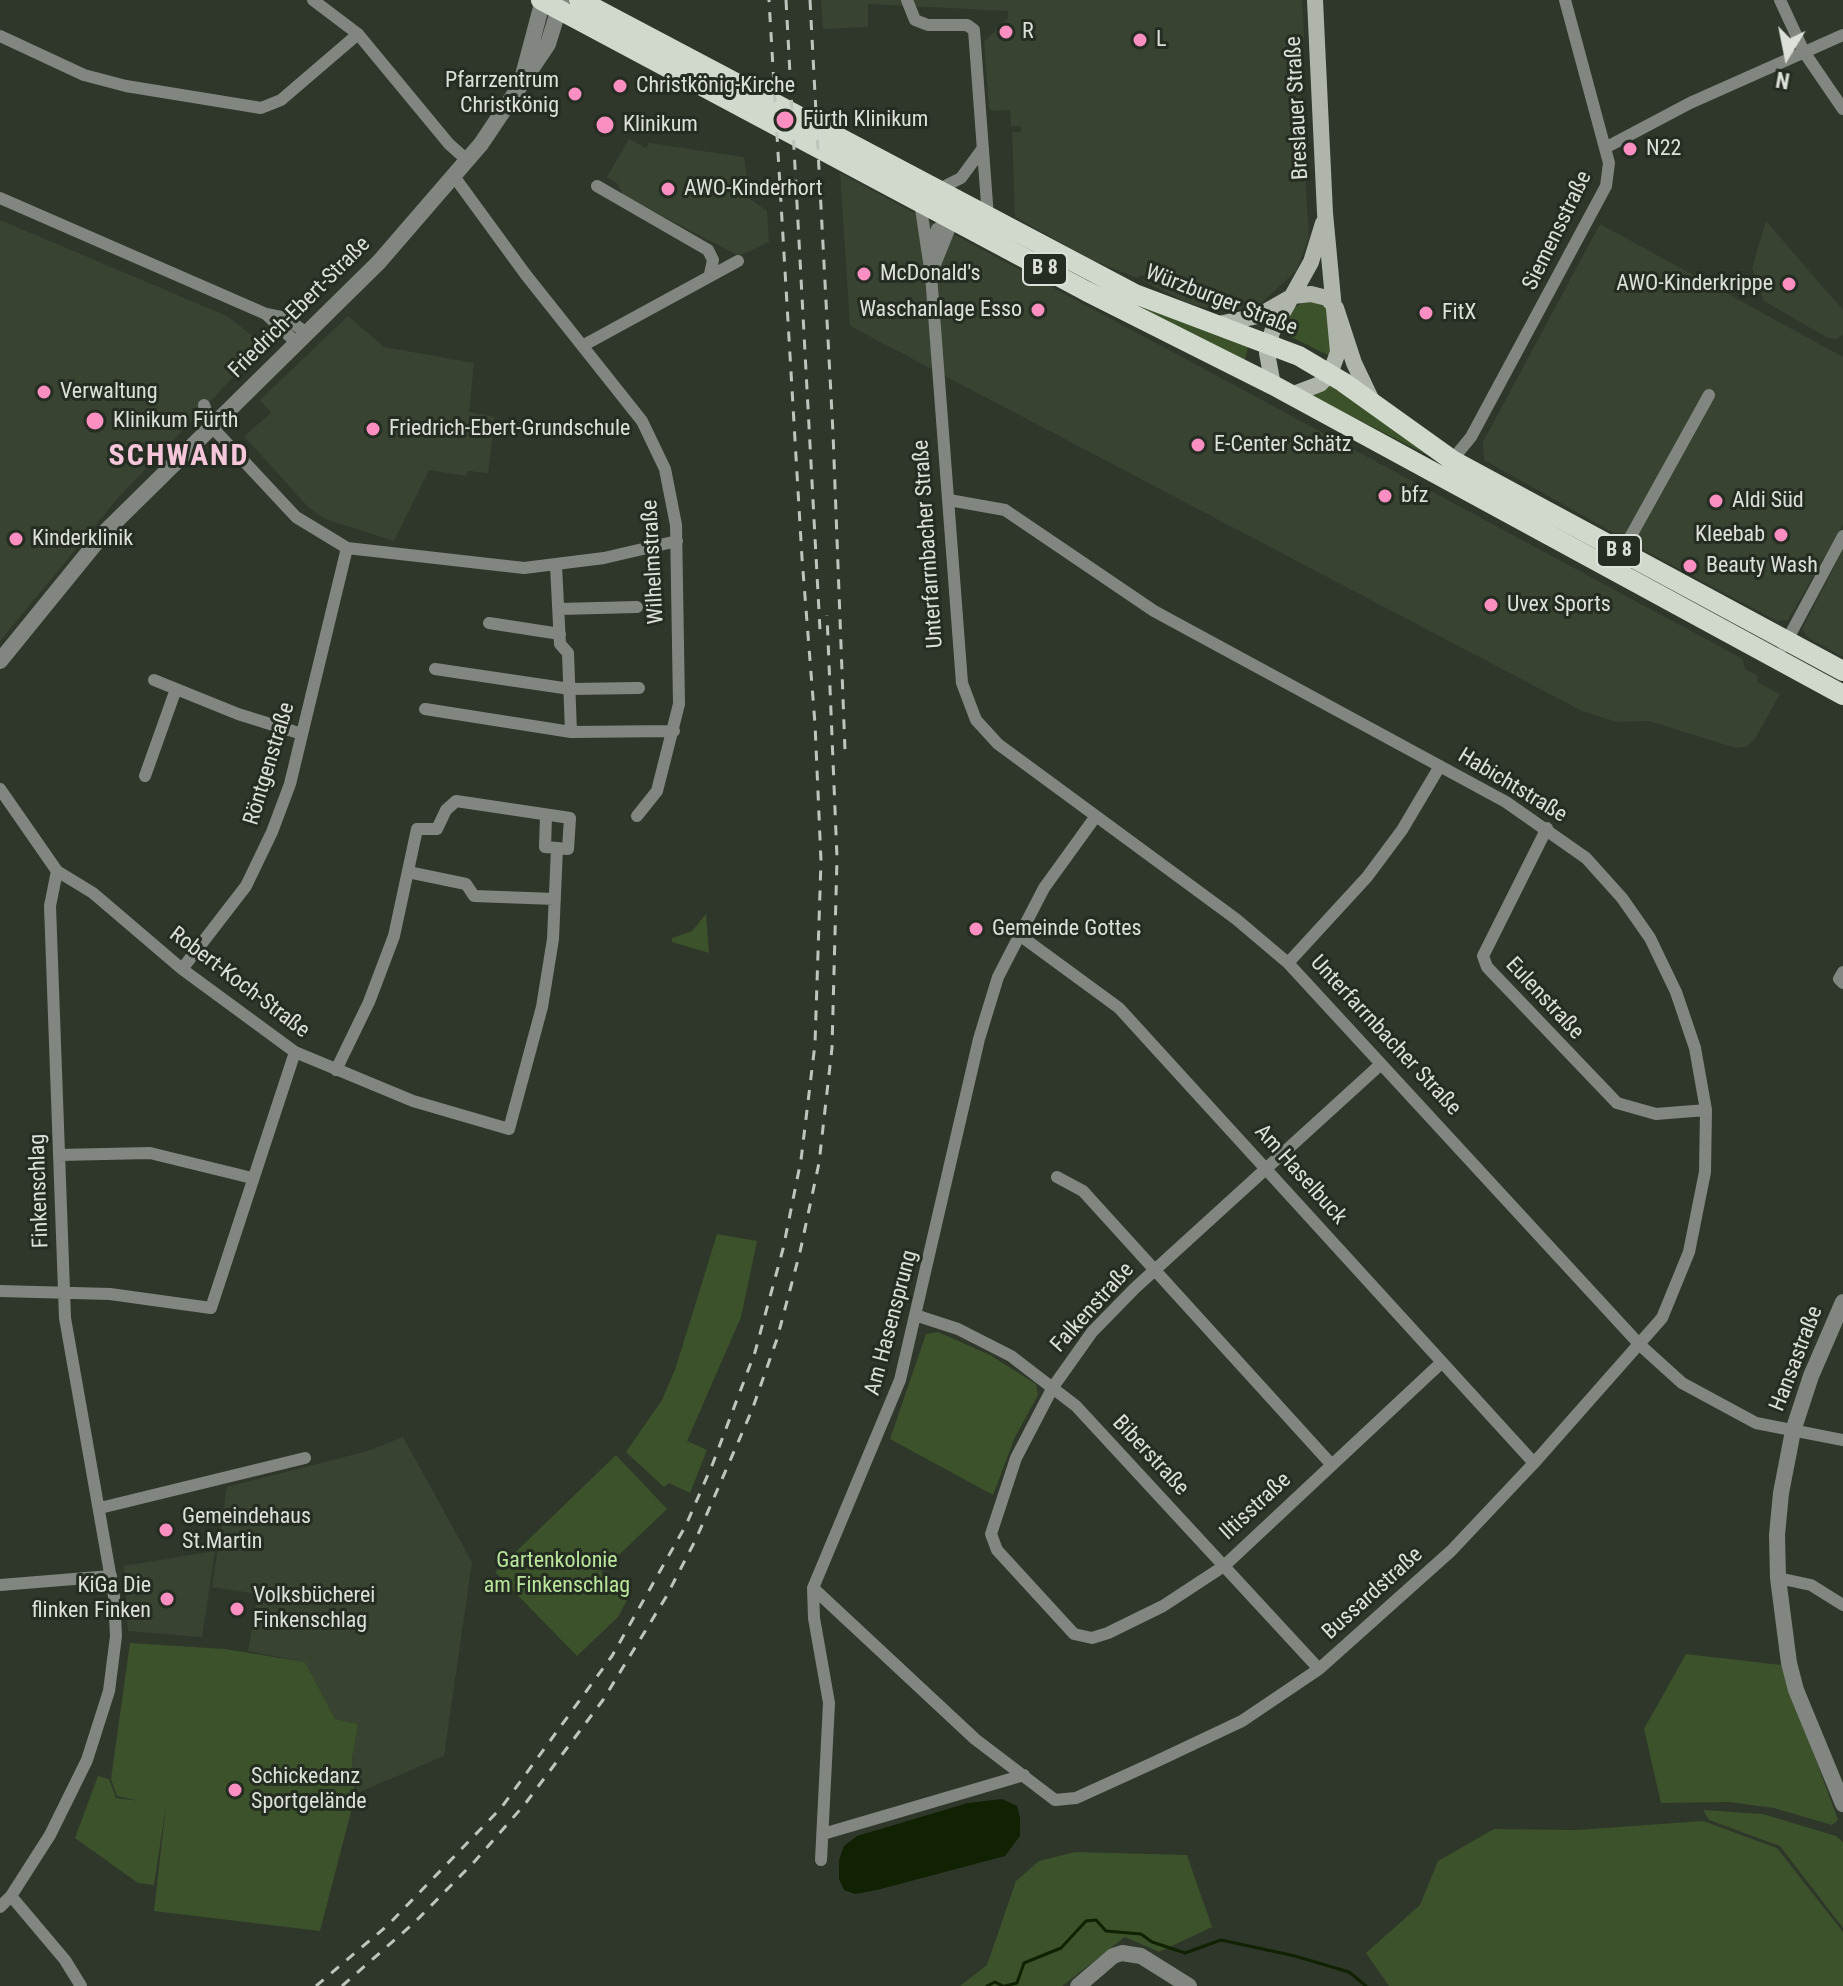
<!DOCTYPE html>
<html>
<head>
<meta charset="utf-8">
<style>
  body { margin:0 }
  #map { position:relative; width:1843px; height:1986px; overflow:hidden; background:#2f372b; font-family:"Roboto Condensed",sans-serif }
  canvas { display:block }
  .north { position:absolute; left:1747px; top:16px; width:80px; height:80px; -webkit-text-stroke:6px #252c21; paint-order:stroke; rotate:190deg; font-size:22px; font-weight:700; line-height:32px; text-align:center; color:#dbe0d9 }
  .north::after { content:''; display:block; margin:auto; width:28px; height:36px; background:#dbe0d9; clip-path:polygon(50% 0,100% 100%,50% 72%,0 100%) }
</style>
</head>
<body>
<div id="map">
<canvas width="1843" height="1986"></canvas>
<div class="north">N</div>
</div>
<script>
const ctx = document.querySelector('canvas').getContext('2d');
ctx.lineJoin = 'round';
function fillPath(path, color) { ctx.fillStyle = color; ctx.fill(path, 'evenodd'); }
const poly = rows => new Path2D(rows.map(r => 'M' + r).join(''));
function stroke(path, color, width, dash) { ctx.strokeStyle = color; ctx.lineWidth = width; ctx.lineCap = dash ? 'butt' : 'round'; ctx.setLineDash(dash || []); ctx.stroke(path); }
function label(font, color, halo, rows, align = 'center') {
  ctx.font = font + ' "Roboto Condensed",sans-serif'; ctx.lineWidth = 6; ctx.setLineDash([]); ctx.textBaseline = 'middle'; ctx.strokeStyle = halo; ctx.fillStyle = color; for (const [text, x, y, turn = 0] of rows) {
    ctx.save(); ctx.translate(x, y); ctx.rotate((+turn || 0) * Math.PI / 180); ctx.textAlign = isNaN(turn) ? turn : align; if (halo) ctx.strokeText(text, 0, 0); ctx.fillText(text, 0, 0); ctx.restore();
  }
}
fillPath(poly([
  [821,0,1302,0,1304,36,1299,76,1309,238,1296,271,1261,303,1246,309,1219,311,1188,303,1143,281,1145,277,1142,275,1137,278,1090,259,1015,217,1012,132,1021,132,1021,126,1011,126,1010,110,992,111,989,108,984,42,1008,18,1008,11,868,4,868,27,823,29],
  [629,139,646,148,649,143,744,157,750,199,767,211,769,242,739,256,624,196,617,183,607,177],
  [840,173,1743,659,1745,669,1758,676,1757,682,1780,694,1755,739,1746,747,1736,748,1649,721,1617,722,1582,711,850,326],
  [0,220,227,316,264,345,118,498,0,641],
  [1766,221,1843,310,1843,334,1837,339,1828,338,1764,301,1752,268],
  [1600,224,1843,357,1843,524,1788,620,1777,621,1621,538,1623,533,1614,533,1484,460,1483,442],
  [348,316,384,347,474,363,469,412,495,417,488,473,468,471,466,476,429,470,394,541,325,519,308,507,244,436,271,413,260,400],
  [1843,550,1843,657,1807,637,1802,629],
  [403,1437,472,1562,444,1756,357,1793,352,1757,358,1724,335,1719,305,1662,248,1651,258,1594,212,1587,227,1487,368,1451],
  [215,1551,202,1637,128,1631,124,1566]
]), '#384332');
fillPath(poly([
  [1037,255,1249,343,1245,360,1147,314],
  [1308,299,1326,307,1331,318,1330,356,1279,331,1294,308],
  [1330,383,1429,456,1312,396],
  [706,914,709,953,672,942,672,938,692,931],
  [717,1234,757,1241,741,1317,687,1441,707,1450,690,1493,669,1483,664,1487,626,1452,662,1400,676,1367],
  [938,1332,990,1355,1036,1384,1038,1395,1015,1437,993,1495,890,1439,926,1334],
  [616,1455,667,1509,601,1572,627,1600,618,1617,577,1656,495,1572],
  [130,1643,225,1649,305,1662,335,1719,358,1724,352,1758,355,1796,320,1931,154,1911,166,1805,154,1885,138,1883,75,1838,98,1776,109,1779,116,1798,139,1801,117,1796,111,1779],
  [1686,1654,1781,1665,1838,1820,1832,1825,1774,1808,1729,1802,1661,1803,1644,1729],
  [1703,1810,1763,1814,1836,1836,1843,1842,1843,1928,1780,1846,1709,1820],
  [1703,1821,1777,1848,1843,1932,1843,1986,1389,1986,1366,1953,1420,1905,1438,1861,1494,1829,1577,1830],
  [1075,1852,1187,1855,1212,1927,1159,1952,1125,1937,1062,1986,960,1986,987,1965,1016,1881,1039,1861]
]), '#3b522a');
fillPath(poly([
  [1002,1799,1017,1806,1020,1818,1020,1836,1005,1856,877,1890,855,1894,844,1890,839,1879,839,1860,844,1846,857,1836,968,1803]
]), '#102202');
stroke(poly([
  [987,1986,995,1982,1003,1986],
  [1005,1986,1017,1983,1024,1963,1061,1948,1086,1921,1096,1920,1106,1931,1141,1934,1152,1942,1185,1953,1221,1940,1295,1956,1349,1972,1366,1986]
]), '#102202', 3);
stroke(poly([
  [313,0,358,34,449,144,467,160],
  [907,0,915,20,928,25,967,25,974,30,988,217],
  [1780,0,1804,52,1843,109],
  [0,36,84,75,126,86,261,108,281,100,358,34],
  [1605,148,1690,103,1843,35],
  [453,175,526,275,642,421,665,469,676,525,679,704,657,791,637,816],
  [597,186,708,250,713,260,710,274],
  [937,190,961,178,983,148],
  [0,198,266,314,286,318,308,334],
  [920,202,931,275,962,683,976,720,998,744,1236,919,1288,963,1640,1345,1682,1383,1756,1423,1843,1440],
  [928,250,937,229,952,220],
  [932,272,955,215],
  [266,314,298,344],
  [584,345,738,261],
  [204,405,211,426,296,517,347,548,524,568,604,558,677,541],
  [1446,461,1452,460,1471,437,1606,186,1609,163,1565,0],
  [1622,552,1709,395],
  [556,566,560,644,568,653,571,732],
  [559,609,637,607],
  [489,623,560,634],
  [1784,646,1843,536],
  [435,669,570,689,639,688],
  [154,680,238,714,302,734],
  [425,709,571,732,674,731],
  [145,776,176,689],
  [0,789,57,871,93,893,182,969,295,1052,413,1101,509,1129,542,1007,553,939,557,848,545,847,546,816],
  [1547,828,1483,956,1487,967,1617,1103,1656,1114,1706,1110],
  [408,872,466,884,474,896,555,899],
  [1018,934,1119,1008,1534,1463],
  [1288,963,1367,877,1402,830,1440,766],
  [182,969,246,886,272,832,290,784,347,548],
  [1843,972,1839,979,1843,983],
  [1381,1064,1135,1288,1092,1332,1053,1387,1016,1458,991,1534,997,1550,1074,1634,1092,1638,1108,1633,1163,1606,1224,1566,1441,1363],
  [336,1070,369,1002,394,936,417,829,437,829,446,810,456,801,570,818,568,849,557,848],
  [59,1155,150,1153,252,1178],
  [1057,1177,1083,1191,1331,1464],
  [0,1291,110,1294,211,1308,295,1052],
  [918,1316,958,1329,1011,1356,1076,1406,1319,1669],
  [100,1508,305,1458],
  [1778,1578,1811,1585,1843,1605],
  [0,1585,111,1576],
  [813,1588,975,1739,1055,1800,1076,1798,1153,1763,1242,1721,1319,1669,1451,1551,1534,1463,1662,1318,1689,1252,1705,1172,1706,1110,1695,1048,1676,992,1650,938,1622,898,1586,858,1506,802,1154,611,1005,510,949,500],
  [823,1834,1024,1775],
  [821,1860,829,1703,814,1618,813,1588,900,1380,979,1039,998,977,1044,888,1096,816],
  [11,1896,65,1960,81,1986],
  [0,1907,11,1896,50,1835,87,1760,109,1691,116,1636,114,1596,65,1318,50,906,57,871]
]), '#828680', 12);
stroke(poly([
  [522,79,543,0],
  [0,661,104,533,379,262,481,144,548,44,561,2],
  [1843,1302,1811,1376,1793,1431,1781,1493,1777,1535,1778,1578,1789,1663,1796,1690,1843,1804],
  [1078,1986,1113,1956,1122,1953,1141,1956,1189,1986]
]), '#828680', 16);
stroke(poly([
  [1218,324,1258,316,1293,296,1311,294,1327,298,1336,308,1354,363,1373,403],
  [1273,385,1267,353,1272,332,1311,262,1323,223],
  [1291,395,1320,384,1330,374,1338,352,1325,213,1315,0]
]), '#afb5ab', 16);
stroke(poly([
  [541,0,1086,291,1273,385,1843,695],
  [579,0,1135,294,1299,356,1343,382,1452,460,1843,671]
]), '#d1d9cc', 20);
stroke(poly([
  [786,0,820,630],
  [810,0,833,433,845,751],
  [316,1986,388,1925,501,1808,612,1656,686,1525,713,1463,755,1352,783,1249,801,1160,815,1044,821,861,815,724,802,558,769,0],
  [342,1986,415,1922,475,1861,525,1804,603,1700,666,1597,696,1539,752,1410,777,1339,800,1252,819,1163,832,1048,837,858,827,615]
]), '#bfc5bd', 3, [10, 10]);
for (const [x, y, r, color] of [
  [1006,32,8,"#fc8fc1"],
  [1140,40,8,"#fc8fc1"],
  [620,86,8,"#fc8fc1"],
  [575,94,8,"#fc8fc1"],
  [785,120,10,"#fc8fc1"],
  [605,125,10,"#fc8fc1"],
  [1630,149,8,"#fc8fc1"],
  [668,189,8,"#fc8fc1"],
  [864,274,8,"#fc8fc1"],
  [1789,284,8,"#fc8fc1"],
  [1038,310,8,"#fc8fc1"],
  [1426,313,8,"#fc8fc1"],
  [44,392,8,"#fc8fc1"],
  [95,421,10,"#fc8fc1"],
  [373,429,8,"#fc8fc1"],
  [1198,445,8,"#fc8fc1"],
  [1385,496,8,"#fc8fc1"],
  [1716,501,8,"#fc8fc1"],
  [1781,535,8,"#fc8fc1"],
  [16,539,8,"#fc8fc1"],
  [1690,566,8,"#fc8fc1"],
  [1491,605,8,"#fc8fc1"],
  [976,929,8,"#fc8fc1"],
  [166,1530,8,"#fc8fc1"],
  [167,1599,8,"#fc8fc1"],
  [237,1609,8,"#fc8fc1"],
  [235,1790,8,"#fc8fc1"]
]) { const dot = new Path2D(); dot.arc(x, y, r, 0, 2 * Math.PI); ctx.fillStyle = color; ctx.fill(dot); stroke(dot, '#252c21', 3); }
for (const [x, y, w] of [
  [1045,269,44],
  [1619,551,44]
]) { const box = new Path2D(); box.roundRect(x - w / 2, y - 16, w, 32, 6); ctx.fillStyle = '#252c21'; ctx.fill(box); stroke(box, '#dbe0d9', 2); }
label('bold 20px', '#dbe0d9', null, [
  ["B 8",1045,269],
  ["B 8",1619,551]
]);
label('22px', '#dbe0d9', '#252c21', [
  ["R",1022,32],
  ["L",1156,40],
  ["Pfarrzentrum",559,81,"right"],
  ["Christkönig",559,106,"right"],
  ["Christkönig-Kirche",636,86],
  ["Fürth Klinikum",803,120],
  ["Klinikum",623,125],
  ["N22",1646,149],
  ["AWO-Kinderhort",684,189],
  ["McDonald's",880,274],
  ["AWO-Kinderkrippe",1773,284,"right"],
  ["Waschanlage Esso",1022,310,"right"],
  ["FitX",1442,313],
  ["Verwaltung",60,392],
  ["Klinikum Fürth",113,421],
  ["Friedrich-Ebert-Grundschule",389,429],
  ["E-Center Schätz",1214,445],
  ["bfz",1401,496],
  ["Aldi Süd",1732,501],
  ["Kleebab",1765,535,"right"],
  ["Kinderklinik",32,539],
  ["Beauty Wash",1706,566],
  ["Uvex Sports",1507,605],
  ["Gemeinde Gottes",992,929],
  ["Gemeindehaus",182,1517],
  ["St.Martin",182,1542],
  ["KiGa Die",151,1586,"right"],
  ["flinken Finken",151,1611,"right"],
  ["Volksbücherei",253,1596],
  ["Finkenschlag",253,1621],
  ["Schickedanz",251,1777],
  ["Sportgelände",251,1802]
], 'left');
label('22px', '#dbe0d9', '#252c21', [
  ["Breslauer Straße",1298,108,-93],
  ["Siemensstraße",1558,231,-64],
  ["Würzburger Straße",1221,301,21],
  ["Friedrich-Ebert-Straße",300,308,-45],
  ["Unterfarrnbacher Straße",929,544,-94],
  ["Wilhelmstraße",654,562,-93],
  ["Röntgenstraße",270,764,-73],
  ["Habichtstraße",1512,786,31],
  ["Robert-Koch-Straße",239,983,37],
  ["Eulenstraße",1544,999,47],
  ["Unterfarrnbacher Straße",1385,1036,47],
  ["Am Haselbuck",1300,1175,48],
  ["Finkenschlag",40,1191,-92],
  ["Falkenstraße",1093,1308,-48],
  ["Am Hasensprung",892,1323,-75],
  ["Hansastraße",1797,1359,-69],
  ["Biberstraße",1150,1456,47],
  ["Iltisstraße",1256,1507,-43],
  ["Bussardstraße",1373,1594,-42]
]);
label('22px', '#b9e59c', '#252c21', [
  ["Gartenkolonie",557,1561],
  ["am Finkenschlag",557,1586]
]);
ctx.letterSpacing = '2px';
label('bold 30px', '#f6c6da', '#252c21', [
  ["SCHWAND",179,457]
]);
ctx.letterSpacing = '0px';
</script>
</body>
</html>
